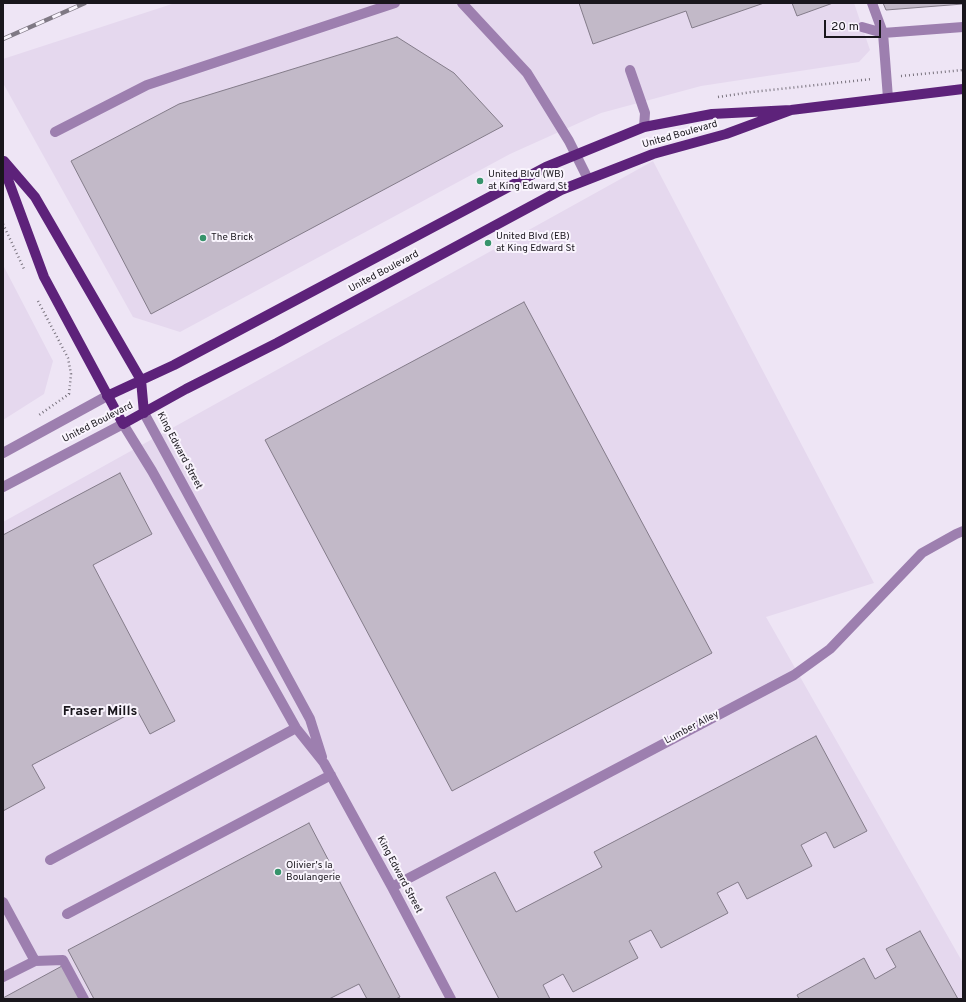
<!DOCTYPE html>
<html>
<head>
<meta charset="utf-8">
<style>
  body { margin:0 }
  #map { position:relative; width:966px; height:1002px; overflow:hidden; background:#eee5f5; font-family:Overpass,sans-serif }
  canvas { display:block }
  .frame { position:absolute; inset:0; border:4px solid #19161c; pointer-events:none }
  .scale { position:absolute; left:824px; top:20px; width:57px; height:18px; box-sizing:border-box; border:2px solid #19161c; border-top:0; padding-left:5px; font-size:12px; line-height:14px; white-space:nowrap; color:#19161c; -webkit-text-stroke:3px #f9f4fd; paint-order:stroke }
</style>
</head>
<body>
<div id="map">
<canvas width="966" height="1002"></canvas>
<div class="frame"></div>
<div class="scale">20 m</div>
</div>
<script>
const ctx = document.querySelector('canvas').getContext('2d');
ctx.lineJoin = 'round';
function fillPath(path, color) { ctx.fillStyle = color; ctx.fill(path, 'evenodd'); }
const poly = rows => new Path2D(rows.map(r => 'M' + r).join(''));
function stroke(path, color, width, dash) { ctx.strokeStyle = color; ctx.lineWidth = width; ctx.lineCap = dash ? 'butt' : 'round'; ctx.setLineDash(dash || []); ctx.stroke(path); }
function label(font, color, halo, rows, align = 'center') {
  ctx.font = font + ' Overpass,sans-serif'; ctx.lineWidth = 4; ctx.setLineDash([]); ctx.textBaseline = 'middle'; ctx.strokeStyle = halo; ctx.fillStyle = color; for (const [text, x, y, turn = 0] of rows) {
    ctx.save(); ctx.translate(x, y); ctx.rotate((+turn || 0) * Math.PI / 180); ctx.textAlign = isNaN(turn) ? turn : align; if (halo) ctx.strokeText(text, 0, 0); ctx.fillText(text, 0, 0); ctx.restore();
  }
}
fillPath(poly([
  [175,3,854,3,870,50,859,62,701,86,601,113,510,154,180,332,133,317,3,83,3,59],
  [653,161,874,583,766,617,963,963,963,999,3,999,3,522],
  [3,265,53,361,44,394,3,420]
]), '#e5d8ee');
const building = poly([
  [579,3,764,3,692,28,686,11,593,44,579,3],
  [792,3,833,3,797,16,792,3],
  [883,3,963,3,963,4,886,10,883,3],
  [397,37,454,73,503,126,151,314,71,161,179,104,397,37],
  [524,302,712,653,452,791,265,440,524,302],
  [120,473,152,534,93,565,175,721,150,734,137,710,32,765,45,788,3,811,3,535,120,473],
  [816,736,867,831,834,848,826,832,801,845,812,866,747,899,738,882,717,893,728,913,661,948,651,930,629,941,638,958,573,992,563,974,543,985,550,999,499,999,446,897,495,872,516,912,602,867,594,852,816,736],
  [309,823,400,997,396,999,367,999,359,984,329,999,94,999,68,950,309,823],
  [920,931,958,999,799,999,797,995,864,958,875,979,896,967,886,949,920,931],
  [62,966,80,999,3,999,3,998,62,966]
]);
fillPath(building, '#c2b9c8');
stroke(building, '#847c8a', 1);
stroke(poly([
  [901,76,963,70],
  [718,97,752,92,872,79],
  [3,224,25,271],
  [38,301,68,358,71,374,69,394,39,415]
]), '#79737e', 2.5, [1, 3]);
stroke(poly([
  [462,3,527,73,569,141,588,179],
  [872,3,883,33,888,98],
  [862,27,883,33,963,27],
  [630,70,645,113,644,127],
  [55,132,147,85,395,3],
  [144,413,310,719,322,757],
  [3,453,107,396],
  [3,487,123,424,152,471,296,728,324,763,392,887,451,999],
  [50,860,296,728],
  [392,887,794,675,830,649,922,553,956,534,963,531],
  [3,902,35,961,63,960,84,999],
  [67,914,331,775],
  [3,977,35,961]
]), '#9d7faf', 10);
stroke(poly([
  [4,161,35,197,141,380,144,413],
  [3,166,44,277,123,424,186,389,277,343,561,190,653,154,726,134,791,110],
  [107,396,174,365,546,167,644,127,712,114,791,110,963,89]
]), '#5d227a', 10);
const rail = poly([
  [3,39,85,3]
]);
stroke(rail, '#7f7984', 4.5);
stroke(rail, '#f9f4fd', 3, [9]);
for (const [x, y, r, color] of [
  [480,181,4,"#36936b"],
  [203,238,4,"#36936b"],
  [488,243,4,"#36936b"],
  [278,872,4,"#36936b"]
]) { const dot = new Path2D(); dot.arc(x, y, r, 0, 2 * Math.PI); ctx.fillStyle = color; ctx.fill(dot); stroke(dot, '#f9f4fd', 1.5); }
label('10px', '#19161c', '#f9f4fd', [
  ["United Boulevard",680,135,-16],
  ["United Boulevard",384,272,-28],
  ["United Boulevard",98,423,-27],
  ["King Edward Street",179,451,62],
  ["Lumber Alley",692,728,-28],
  ["King Edward Street",399,875,62]
]);
label('10px', '#19161c', '#f9f4fd', [
  ["United Blvd (WB)",488,175],
  ["at King Edward St",488,187],
  ["United Blvd (EB)",496,237],
  ["at King Edward St",496,249],
  ["The Brick",211,238],
  ["Olivier's la",286,866],
  ["Boulangerie",286,878]
], 'left');
label('bold 14px', '#19161c', '#f9f4fd', [
  ["Fraser Mills",100,712]
]);
</script>
</body>
</html>
